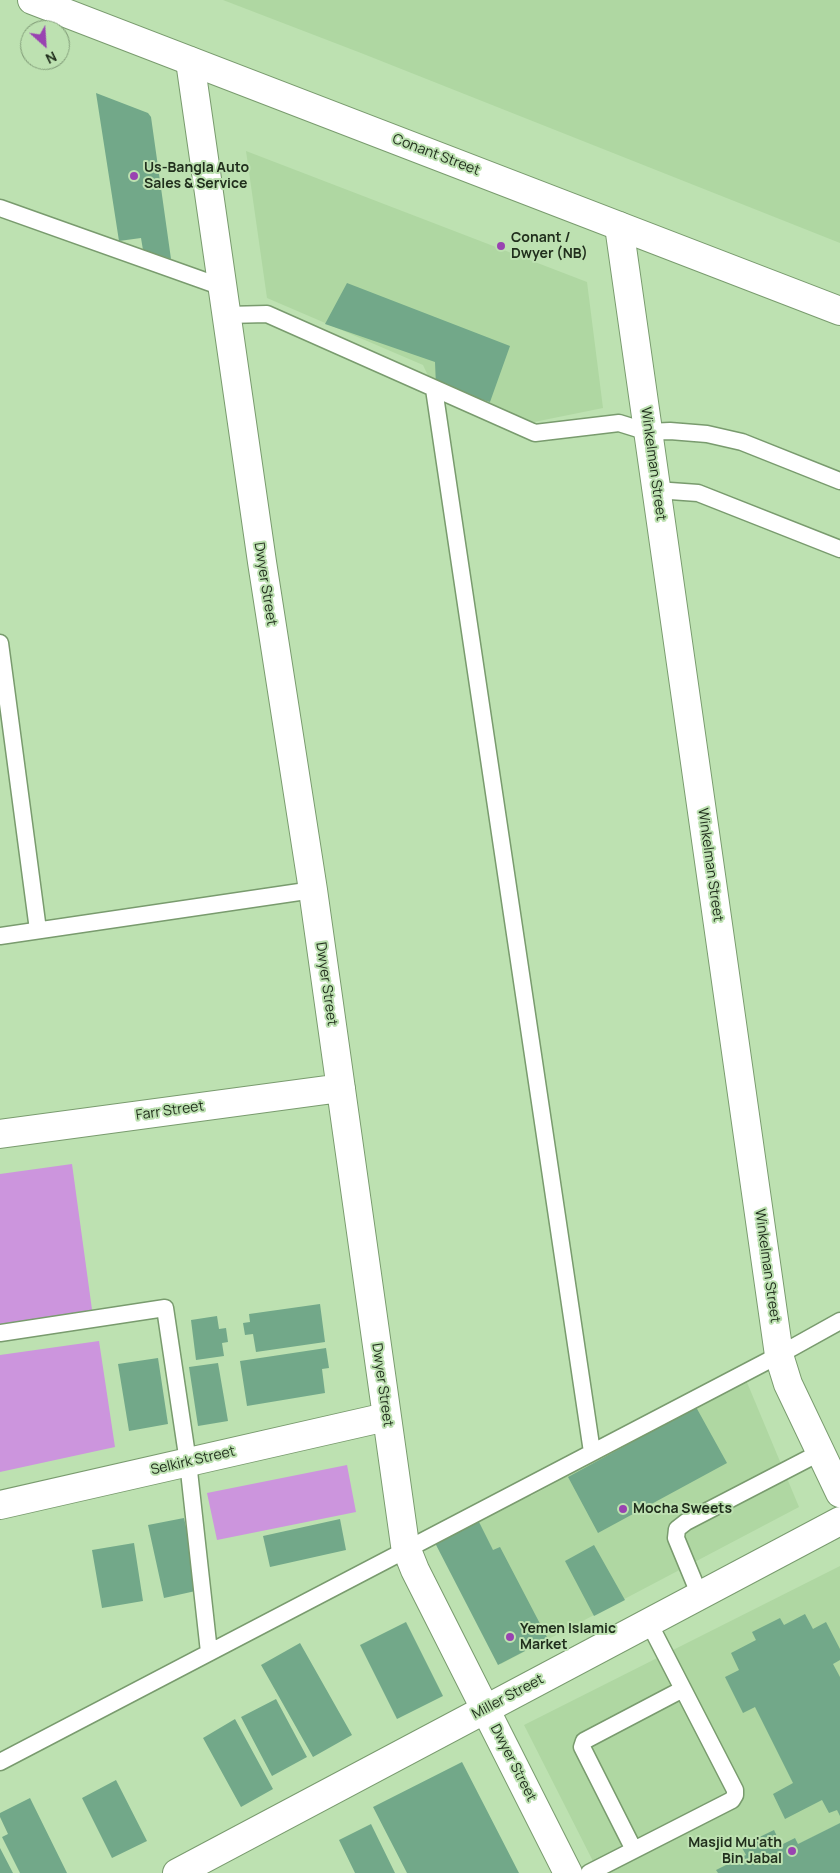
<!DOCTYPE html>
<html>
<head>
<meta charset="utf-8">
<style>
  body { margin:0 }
  #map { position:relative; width:840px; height:1873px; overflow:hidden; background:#bde1b1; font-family:Manrope,sans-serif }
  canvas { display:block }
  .north { position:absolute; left:20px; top:20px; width:50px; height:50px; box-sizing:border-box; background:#bde1b1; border:1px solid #7f9a76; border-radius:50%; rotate:154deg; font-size:14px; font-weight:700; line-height:20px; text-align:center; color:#212f1d }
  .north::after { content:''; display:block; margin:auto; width:18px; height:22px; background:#9943b1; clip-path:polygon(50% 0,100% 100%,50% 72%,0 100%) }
</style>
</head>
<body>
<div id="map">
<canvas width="840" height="1873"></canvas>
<div class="north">N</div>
</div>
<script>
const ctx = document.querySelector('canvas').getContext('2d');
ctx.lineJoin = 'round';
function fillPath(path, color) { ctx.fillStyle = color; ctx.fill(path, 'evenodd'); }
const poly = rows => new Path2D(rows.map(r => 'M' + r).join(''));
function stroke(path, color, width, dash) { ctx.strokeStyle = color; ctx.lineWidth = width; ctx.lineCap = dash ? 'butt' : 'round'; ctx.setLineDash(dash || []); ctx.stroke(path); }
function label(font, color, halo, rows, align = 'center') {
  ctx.font = font + ' Manrope,sans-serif'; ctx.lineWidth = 4; ctx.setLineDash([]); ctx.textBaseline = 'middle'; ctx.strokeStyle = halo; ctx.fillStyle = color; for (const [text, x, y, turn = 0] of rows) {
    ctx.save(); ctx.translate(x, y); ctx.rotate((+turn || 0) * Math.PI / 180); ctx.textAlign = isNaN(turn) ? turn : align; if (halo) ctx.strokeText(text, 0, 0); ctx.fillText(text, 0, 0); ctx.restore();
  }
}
fillPath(poly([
  [223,0,840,0,840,243,361,53],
  [246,151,587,282,603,408,534,422,431,382,423,365,267,298],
  [746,1380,799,1507,501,1664,438,1539,529,1491,531,1496],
  [840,1566,840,1823,742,1873,599,1873,524,1725]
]), '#afd7a2');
fillPath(poly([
  [72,1164,93,1317,0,1329,0,1174],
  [99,1341,115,1447,0,1472,0,1355],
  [347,1465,356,1512,217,1540,207,1493]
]), '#cc95dd');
fillPath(poly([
  [96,93,148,113,151,117,171,259,143,250,141,238,119,241],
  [347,283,510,346,490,402,436,386,435,362,325,324],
  [320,1304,325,1342,256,1352,253,1334,245,1335,243,1323,250,1322,249,1314],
  [217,1316,219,1329,226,1328,228,1342,222,1343,224,1356,196,1360,191,1320],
  [326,1348,329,1368,322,1369,325,1393,247,1406,240,1361],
  [158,1358,168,1424,129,1431,118,1364],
  [218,1363,228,1421,198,1426,189,1367],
  [696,1407,727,1463,598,1533,568,1477],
  [184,1518,200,1590,164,1598,148,1525],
  [477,1518,493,1550,500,1547,548,1639,498,1665,434,1541],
  [340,1519,346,1550,270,1567,263,1536],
  [134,1543,143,1601,102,1608,92,1550],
  [594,1545,625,1600,594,1616,565,1561],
  [805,1614,813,1629,826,1622,840,1649,840,1660,833,1664,840,1677,840,1816,837,1810,829,1813,822,1800,785,1819,773,1794,793,1783,755,1707,743,1713,725,1677,739,1670,731,1653,756,1640,752,1632,780,1618,784,1625],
  [406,1622,443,1696,397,1719,360,1645],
  [300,1643,352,1735,313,1757,261,1665],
  [276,1699,307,1757,272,1776,241,1717],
  [235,1719,273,1789,241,1807,203,1738],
  [462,1762,519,1873,407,1873,373,1807],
  [116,1780,147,1841,112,1858,82,1798],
  [30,1798,67,1873,20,1873,2,1837,8,1834,0,1817,0,1813],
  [840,1823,840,1873,718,1873,716,1870,746,1855,741,1846,774,1830,781,1845,795,1838,798,1844],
  [371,1824,395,1873,355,1873,339,1840],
  [0,1848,13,1873,0,1873]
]), '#72a889');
const service = poly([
  [0,208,222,287],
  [227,315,267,314,535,433,619,423,648,432,670,431,707,434,742,442,840,481],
  [434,389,592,1452],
  [656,490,698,493,840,549],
  [0,643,38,930],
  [0,936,313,890],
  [0,1333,165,1308,188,1462,209,1652],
  [700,1596,676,1538,677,1529,686,1522,821,1452],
  [0,1762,779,1355,840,1321],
  [634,1850,582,1747,584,1741,683,1689],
  [589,1873,732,1800,735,1795,735,1790,649,1623]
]);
const minor = poly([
  [190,61,262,562,313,890,405,1545,415,1570,568,1873],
  [619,226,779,1355,788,1384,840,1493],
  [0,1134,341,1088],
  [0,1505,386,1417],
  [177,1873,840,1521]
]);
const secondary = poly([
  [32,0,840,311]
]);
stroke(service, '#799b6e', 19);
stroke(minor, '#799b6e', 30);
stroke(secondary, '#799b6e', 30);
stroke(service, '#fff', 16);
stroke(minor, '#fff', 28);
stroke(secondary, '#fff', 28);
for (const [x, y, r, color] of [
  [134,176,5,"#9943b1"],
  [501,246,5,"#9943b1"],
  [623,1509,5,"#9943b1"],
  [510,1637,5,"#9943b1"],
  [792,1851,5,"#9943b1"]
]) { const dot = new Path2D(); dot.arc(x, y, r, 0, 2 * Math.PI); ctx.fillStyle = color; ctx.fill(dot); stroke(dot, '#bde1b1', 2); }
label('14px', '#212f1d', '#bde1b1', [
  ["Conant Street",436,155,21],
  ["Winkelman Street",653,464,82],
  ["Dwyer Street",265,584,81],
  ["Winkelman Street",710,865,82],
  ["Dwyer Street",326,984,82],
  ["Farr Street",170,1111,-8],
  ["Winkelman Street",767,1266,82],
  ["Dwyer Street",382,1385,82],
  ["Selkirk Street",193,1461,-13],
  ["Miller Street",508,1697,-28],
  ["Dwyer Street",513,1763,63]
]);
label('bold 14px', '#212f1d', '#bde1b1', [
  ["Us-Bangla Auto",144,168],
  ["Sales & Service",144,184],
  ["Conant /",511,238],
  ["Dwyer (NB)",511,254],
  ["Mocha Sweets",633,1509],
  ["Yemen Islamic",520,1629],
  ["Market",520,1645],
  ["Masjid Mu'ath",782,1843,"right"],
  ["Bin Jabal",782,1859,"right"]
], 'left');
</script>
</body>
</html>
